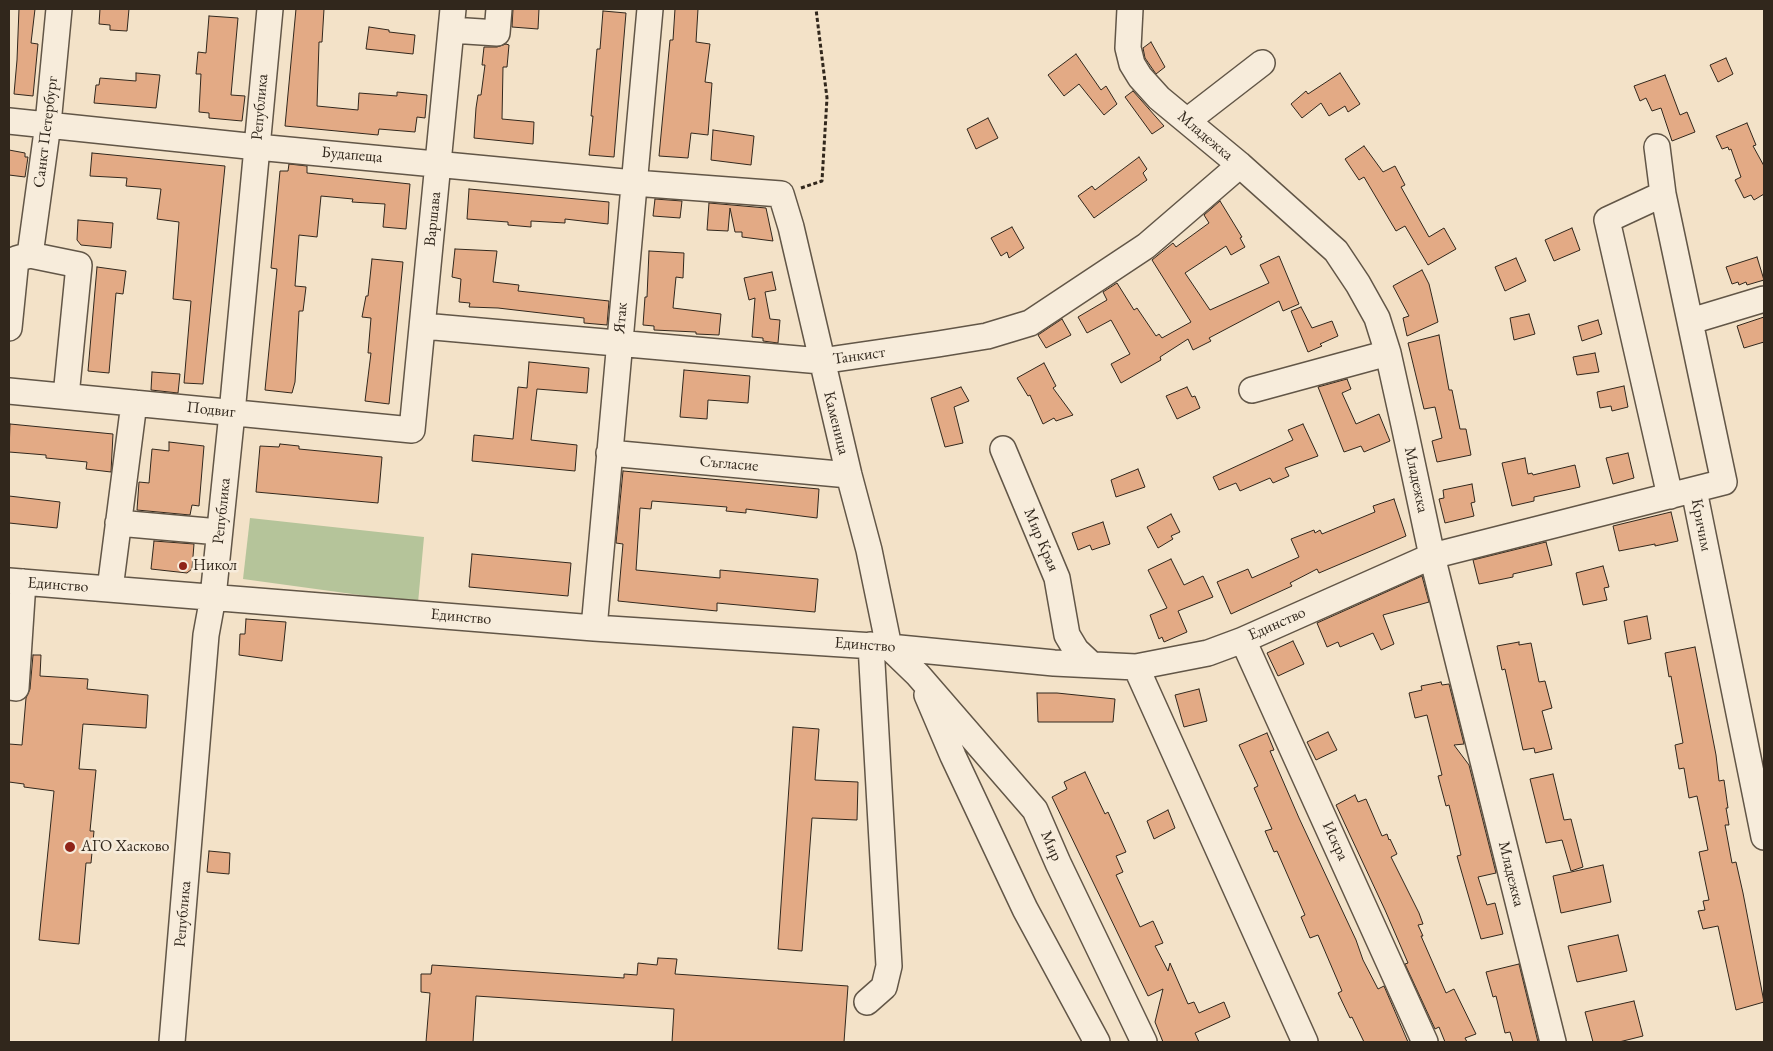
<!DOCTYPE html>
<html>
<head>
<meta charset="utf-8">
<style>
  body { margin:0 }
  #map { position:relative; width:1773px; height:1051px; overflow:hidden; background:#f3e2c8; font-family:"EB Garamond",serif }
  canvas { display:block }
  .frame { position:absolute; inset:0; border:10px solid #31271c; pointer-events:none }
</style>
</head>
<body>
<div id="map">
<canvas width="1773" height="1051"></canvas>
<div class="frame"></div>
</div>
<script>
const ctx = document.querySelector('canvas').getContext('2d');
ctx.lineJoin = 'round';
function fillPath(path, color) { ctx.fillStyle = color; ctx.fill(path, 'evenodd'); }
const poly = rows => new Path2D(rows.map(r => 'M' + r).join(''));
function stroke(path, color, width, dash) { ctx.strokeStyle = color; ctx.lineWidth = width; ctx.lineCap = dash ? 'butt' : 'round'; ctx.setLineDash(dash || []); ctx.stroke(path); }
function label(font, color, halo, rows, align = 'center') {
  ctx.font = font + ' "EB Garamond",serif'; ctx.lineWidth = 5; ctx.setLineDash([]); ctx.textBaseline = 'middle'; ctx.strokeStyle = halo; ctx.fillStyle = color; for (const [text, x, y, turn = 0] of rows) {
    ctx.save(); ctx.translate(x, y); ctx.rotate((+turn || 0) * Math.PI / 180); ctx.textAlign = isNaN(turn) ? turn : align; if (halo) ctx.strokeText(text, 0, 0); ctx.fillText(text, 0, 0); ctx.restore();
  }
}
fillPath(poly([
  [250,518,424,537,418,603,243,579]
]), '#b5c49a');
const building = poly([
  [19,9,35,9,31,43,38,44,33,96,14,94,17,60,19,9],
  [100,9,129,9,127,31,110,30,110,25,99,24,100,9],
  [296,9,324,9,322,42,319,42,317,106,358,110,359,93,397,96,397,92,427,95,425,118,417,117,415,132,379,129,378,135,285,126,296,9],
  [513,9,539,9,538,29,512,27,513,9],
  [675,9,698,9,696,42,710,44,705,82,712,83,708,135,691,133,688,158,659,156,670,40,673,40,675,9],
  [603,11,626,13,614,157,589,155,593,116,591,116,597,49,600,49,603,11],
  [209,16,238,18,231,95,245,96,242,121,209,118,209,113,199,112,201,74,196,74,198,52,206,53,209,16],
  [369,27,389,30,389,32,415,35,413,54,366,49,369,27],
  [1151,42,1165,67,1156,74,1145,58,1143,48,1151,42],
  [506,44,509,45,507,67,503,67,502,119,534,122,533,144,474,138,476,108,478,95,481,95,485,65,482,65,484,47,497,47,506,44],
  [1076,54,1101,90,1106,86,1117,104,1104,115,1079,84,1064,96,1048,75,1076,54],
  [1726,58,1733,74,1718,82,1710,65,1726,58],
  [136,73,160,75,156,108,94,103,96,85,99,85,100,78,136,81,136,73],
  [1340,73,1360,104,1348,112,1345,106,1329,116,1321,103,1302,118,1291,104,1306,91,1308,94,1340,73],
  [1665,75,1680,115,1687,112,1695,132,1672,141,1661,108,1652,111,1646,98,1640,101,1634,86,1665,75],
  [1133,91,1164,126,1152,134,1125,97,1133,91],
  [988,118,998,138,976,149,967,129,988,118],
  [1747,123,1756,145,1753,146,1764,166,1764,194,1754,200,1751,195,1744,198,1735,180,1741,177,1731,149,1729,150,1728,147,1722,149,1716,136,1747,123],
  [713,130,754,136,751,165,711,160,713,130],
  [1364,146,1383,172,1395,166,1405,185,1401,187,1429,237,1444,228,1456,249,1428,265,1405,226,1396,231,1364,177,1359,180,1345,159,1364,146],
  [9,150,25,153,25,157,28,157,25,177,9,175,9,150],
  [92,153,225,166,203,384,184,383,191,301,173,299,179,222,157,219,161,189,126,186,127,178,90,176,92,153],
  [1139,157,1147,169,1143,173,1147,180,1094,218,1078,196,1092,186,1095,190,1139,157],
  [289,164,307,166,307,173,410,184,406,229,383,227,385,204,352,202,353,199,321,196,317,237,299,235,295,286,306,287,303,311,299,311,295,382,292,393,265,390,277,269,271,268,280,171,288,171,289,164],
  [469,189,609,202,608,224,565,219,565,223,531,221,531,227,508,225,508,222,467,219,469,189],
  [655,199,682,201,680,218,653,216,655,199],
  [1220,201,1242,237,1240,238,1245,247,1231,255,1226,246,1185,273,1210,310,1269,283,1260,265,1279,256,1299,304,1283,311,1279,301,1209,338,1211,341,1193,350,1188,339,1160,357,1161,360,1121,383,1111,364,1130,354,1111,320,1087,333,1078,317,1107,300,1103,292,1117,283,1134,310,1137,308,1156,336,1159,334,1162,338,1191,322,1152,260,1173,243,1176,247,1209,223,1204,215,1220,201],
  [709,203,766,208,773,241,742,237,742,232,735,232,730,208,728,231,707,230,709,203],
  [78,220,113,223,111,248,81,245,77,240,78,220],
  [1012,227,1024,248,1009,258,1007,252,1001,256,991,238,1012,227],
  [1572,228,1580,250,1554,261,1545,240,1572,228],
  [455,249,497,251,493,282,519,285,518,291,609,301,607,325,584,323,584,318,498,308,469,307,470,303,459,302,461,279,452,277,455,249],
  [649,251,684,253,683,278,676,277,673,308,721,314,719,335,696,334,696,332,654,330,654,326,643,325,645,297,647,297,649,251],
  [1757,257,1764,280,1747,285,1746,282,1739,285,1738,282,1732,284,1726,267,1757,257],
  [1516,258,1526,281,1505,291,1495,267,1516,258],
  [372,259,403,262,389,404,365,401,371,353,368,353,371,318,362,317,366,296,368,296,372,259],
  [97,267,126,271,123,294,116,293,109,373,88,371,97,267],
  [1422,270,1429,284,1438,322,1407,336,1403,318,1409,316,1393,286,1422,270],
  [772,272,776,290,765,292,770,319,780,320,778,343,763,341,763,338,752,337,755,298,749,300,744,278,772,272],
  [1301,307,1312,328,1332,321,1338,336,1320,344,1322,346,1308,352,1291,311,1301,307],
  [1529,314,1535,334,1514,340,1510,318,1529,314],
  [1764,317,1764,342,1744,348,1737,326,1764,317],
  [1062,319,1071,335,1046,348,1038,335,1062,319],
  [1598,320,1602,334,1582,341,1578,326,1598,320],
  [1439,335,1449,390,1452,390,1460,429,1466,429,1471,455,1437,462,1432,441,1442,438,1435,407,1424,409,1408,343,1439,335],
  [1595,353,1599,372,1577,375,1573,357,1595,353],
  [529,362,589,368,587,393,537,389,531,440,577,445,575,471,472,461,474,435,513,439,518,387,527,388,529,362],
  [1044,363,1056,386,1053,388,1073,415,1056,421,1054,418,1043,424,1030,395,1028,396,1017,378,1044,363],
  [684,370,750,376,748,403,708,400,707,419,680,417,684,370],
  [152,372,180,374,178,393,151,390,152,372],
  [1347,379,1351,389,1342,393,1356,424,1379,414,1390,441,1364,452,1361,446,1344,452,1318,387,1347,379],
  [1624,386,1628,407,1612,411,1611,406,1600,408,1597,392,1624,386],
  [961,387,969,401,954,407,963,443,945,447,931,398,961,387],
  [1187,387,1192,397,1195,396,1200,408,1177,419,1166,396,1187,387],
  [10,424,113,434,111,472,86,469,87,462,46,458,46,455,9,452,10,424],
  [1303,424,1318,456,1285,468,1289,476,1273,483,1270,478,1240,491,1236,483,1219,490,1213,477,1293,440,1288,430,1303,424],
  [169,442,204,446,199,506,192,505,190,515,137,510,139,482,149,483,152,449,169,451,169,442],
  [280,444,299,446,299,449,382,457,378,503,256,492,260,446,279,447,280,444],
  [1628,453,1634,478,1613,484,1606,458,1628,453],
  [1525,458,1528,474,1532,473,1533,475,1575,465,1580,487,1534,497,1534,501,1512,506,1502,463,1525,458],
  [1138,469,1145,487,1116,497,1111,480,1138,469],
  [623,471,819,489,817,518,746,509,746,513,726,511,727,507,652,501,651,509,640,508,636,570,720,578,720,570,818,579,815,612,717,603,717,611,618,601,623,544,616,543,623,471],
  [1472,484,1475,502,1471,503,1474,516,1445,523,1439,499,1444,498,1443,490,1472,484],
  [9,496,60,502,57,528,9,523,9,496],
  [1394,499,1406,536,1319,573,1317,569,1290,583,1292,586,1231,614,1217,582,1248,569,1252,578,1299,557,1291,539,1314,530,1315,533,1320,530,1322,534,1375,512,1373,506,1394,499],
  [1671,512,1678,541,1655,546,1655,544,1619,551,1613,526,1671,512],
  [1171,514,1180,532,1171,536,1173,539,1158,548,1147,527,1171,514],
  [1103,522,1110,544,1092,550,1090,545,1078,550,1072,533,1103,522],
  [154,541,194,544,192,569,187,573,151,569,154,541],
  [1546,542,1552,565,1513,574,1513,577,1479,584,1473,560,1546,542],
  [472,554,571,563,568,596,469,587,472,554],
  [1171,559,1184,585,1203,576,1213,597,1178,611,1187,632,1164,642,1162,637,1159,639,1150,615,1167,608,1148,570,1171,559],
  [1603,566,1609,587,1604,588,1607,600,1583,605,1576,573,1603,566],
  [1422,576,1429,602,1383,615,1394,644,1381,650,1373,633,1340,647,1338,642,1327,647,1317,623,1422,576],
  [1647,616,1651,639,1628,644,1624,621,1647,616],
  [246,619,286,622,282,661,239,655,240,634,245,634,246,619],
  [1293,641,1304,664,1278,676,1267,653,1293,641],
  [1519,642,1519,645,1531,643,1539,682,1545,681,1552,708,1542,711,1552,749,1535,753,1534,748,1523,750,1505,669,1502,670,1497,646,1519,642],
  [1695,647,1716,755,1719,781,1724,780,1728,808,1726,808,1729,825,1725,825,1732,863,1736,862,1743,893,1764,1002,1736,1010,1718,926,1703,929,1698,911,1705,910,1703,901,1709,900,1699,852,1708,850,1697,796,1689,798,1684,768,1679,769,1675,745,1683,743,1671,676,1669,677,1665,653,1695,647],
  [33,655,41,655,40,676,88,679,87,689,148,695,146,728,83,724,79,769,96,770,90,831,94,831,91,863,86,863,79,944,39,940,54,791,24,787,24,784,9,782,9,744,22,745,26,698,30,689,33,655],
  [1441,682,1442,685,1449,684,1464,744,1454,745,1469,765,1496,873,1478,877,1487,905,1495,903,1503,934,1481,939,1457,856,1461,855,1449,805,1446,806,1438,776,1442,775,1427,715,1415,718,1409,693,1422,690,1421,686,1441,682],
  [1199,689,1207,721,1184,727,1175,695,1199,689],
  [1037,693,1057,693,1115,699,1113,722,1038,722,1037,693],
  [793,727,819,729,815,780,858,782,857,820,812,818,802,951,778,949,793,727],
  [1328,732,1337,750,1316,760,1307,742,1328,732],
  [1267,733,1274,750,1270,751,1299,818,1356,940,1363,960,1378,989,1384,986,1408,1042,1364,1042,1352,1017,1350,1018,1338,993,1342,991,1318,935,1310,938,1301,917,1305,915,1277,851,1274,852,1265,831,1272,829,1254,788,1258,786,1239,745,1267,733],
  [1085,772,1105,814,1108,812,1126,852,1116,856,1123,872,1116,875,1140,927,1153,921,1163,943,1155,946,1168,971,1170,963,1188,1004,1194,1002,1199,1013,1224,1002,1230,1017,1195,1033,1199,1042,1163,1042,1155,1022,1163,989,1148,996,1052,797,1067,789,1064,782,1085,772],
  [1553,774,1564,820,1571,819,1583,867,1571,871,1562,840,1546,843,1530,779,1553,774],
  [1355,795,1358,802,1366,799,1382,836,1387,834,1389,840,1390,839,1397,854,1391,857,1419,913,1423,924,1418,925,1423,936,1421,936,1446,993,1454,989,1476,1034,1465,1038,1467,1042,1445,1042,1439,1027,1435,1029,1405,964,1408,963,1385,910,1336,805,1355,795],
  [1168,810,1175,828,1154,839,1147,821,1168,810],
  [209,851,230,853,229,874,207,872,209,851],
  [1603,865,1611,902,1561,913,1553,876,1603,865],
  [1618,935,1627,971,1577,982,1568,946,1618,935],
  [658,958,677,959,675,974,848,986,844,1042,672,1042,674,1009,476,996,473,1042,426,1042,430,993,421,992,421,974,431,974,432,965,624,978,624,974,637,975,638,963,657,965,658,958],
  [1519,964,1538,1042,1513,1042,1510,1032,1505,1033,1496,996,1493,997,1486,972,1519,964],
  [1634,1001,1643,1036,1619,1042,1593,1042,1585,1012,1634,1001]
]);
fillPath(building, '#e3aa85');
stroke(building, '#31271c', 1);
const minor = poly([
  [1130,9,1128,48,1132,64,1140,77,1159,98,1240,165,1336,251,1358,284,1377,318,1388,353,1404,425,1432,556,1553,1042],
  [451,30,497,33,499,9],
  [9,121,257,147,634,183,781,194,791,227,849,475,869,550,889,647],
  [1187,121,1262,63],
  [1663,194,1607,220,1670,496],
  [30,255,48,124,59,9],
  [1691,321,1764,299],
  [423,326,821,361,938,344,987,336,1030,323,1146,246,1240,165],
  [9,328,16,259,30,255,79,265,66,396],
  [1252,390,1388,353],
  [9,391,412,430,453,9],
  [1003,449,1057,578,1067,635,1076,650,1092,665],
  [609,453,849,475],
  [1694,490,1764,837],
  [118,523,219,532],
  [9,581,594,628,889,647,1054,663,1136,667,1208,653,1243,640,1432,556,1724,482,1663,194,1657,147],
  [110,589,134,403],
  [594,628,650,9],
  [1243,640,1425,1042],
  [889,647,918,675,1035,810,1058,863,1144,1042],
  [1136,667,1305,1042],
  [9,687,16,688,23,582],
  [927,695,953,756,1025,909,1097,1042],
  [867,1002,884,987,889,966,871,645],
  [172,1042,206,635,213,597,232,413,270,9]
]);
stroke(minor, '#625647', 28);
stroke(poly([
  [801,188,822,181,827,98,816,9]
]), '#31271c', 3, [4, 2.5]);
stroke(minor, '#f7ecdb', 25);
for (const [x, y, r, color] of [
  [183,566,5,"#8f2418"],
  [70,847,6,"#8f2418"]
]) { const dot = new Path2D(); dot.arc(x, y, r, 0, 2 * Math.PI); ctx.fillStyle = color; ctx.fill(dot); stroke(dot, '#f7ecdb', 2); }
label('16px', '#31271c', '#f7ecdb', [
  ["Република",260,107,-85],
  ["Санкт Петербург",46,132,-83],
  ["Младежка",1205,136,40],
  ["Будапеща",352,155,5],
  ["Варшава",433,219,-84],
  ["Ятак",621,318,-85],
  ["Танкист",859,356,-8],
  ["Подвиг",211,410,6],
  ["Каменица",836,423,76],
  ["Съгласие",729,464,5],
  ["Младежка",1416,480,78],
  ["Република",222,511,-84],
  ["Кричим",1701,525,79],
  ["Мир Края",1041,540,67],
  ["Единство",58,585,4],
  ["Единство",461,617,5],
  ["Единство",1277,624,-24],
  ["Единство",865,645,4],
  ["Искра",1335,841,65],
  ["Мир",1051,846,66],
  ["Младежка",1511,874,76],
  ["Република",183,914,-85]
]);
label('16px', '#31271c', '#f7ecdb', [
  ["Никол",193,566],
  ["АГО Хасково",81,847]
], 'left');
</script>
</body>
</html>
